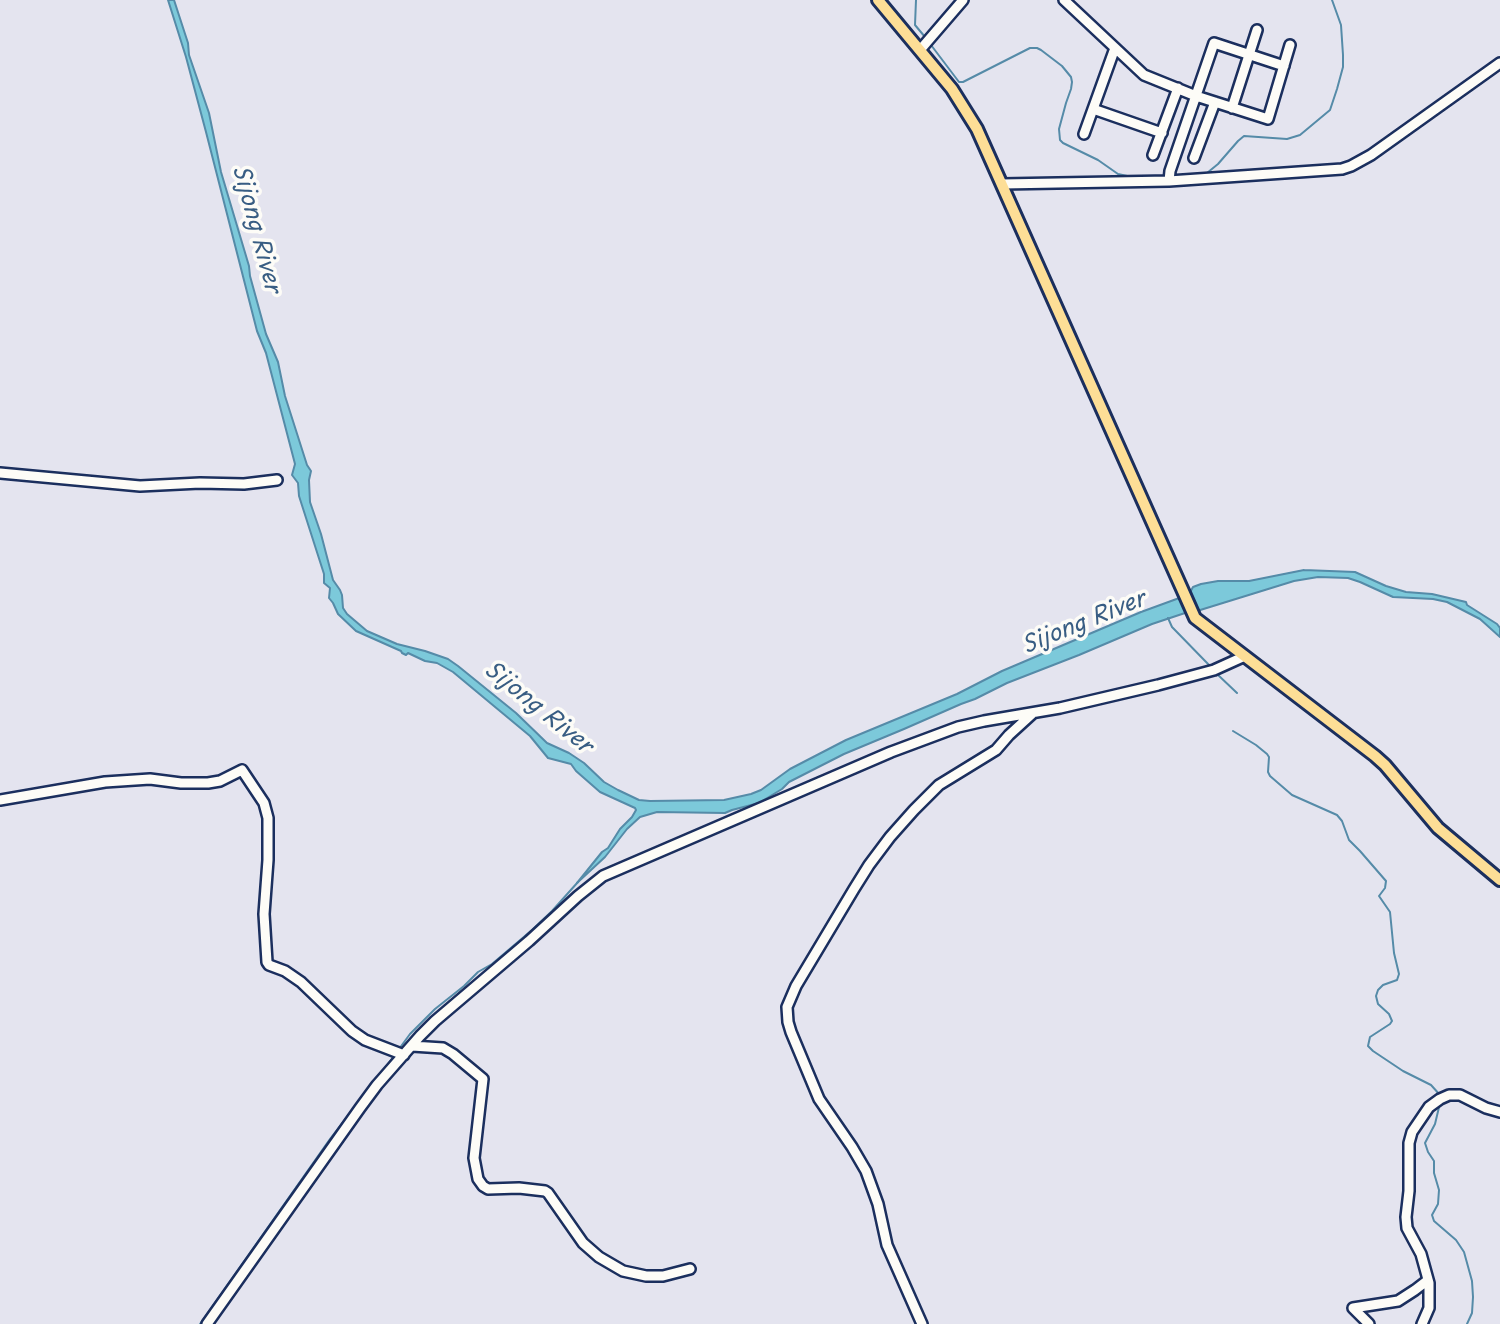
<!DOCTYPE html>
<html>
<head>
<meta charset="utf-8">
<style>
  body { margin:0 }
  canvas { display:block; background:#e4e4ef }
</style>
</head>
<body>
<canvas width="1500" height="1324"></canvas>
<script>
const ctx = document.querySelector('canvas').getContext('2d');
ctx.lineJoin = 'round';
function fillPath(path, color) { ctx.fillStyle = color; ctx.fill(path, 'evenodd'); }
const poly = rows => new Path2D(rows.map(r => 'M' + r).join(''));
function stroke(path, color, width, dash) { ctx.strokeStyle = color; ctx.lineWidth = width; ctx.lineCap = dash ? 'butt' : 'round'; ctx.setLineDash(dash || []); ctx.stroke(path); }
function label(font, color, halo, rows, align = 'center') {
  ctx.font = font + ' "Playpen Sans",sans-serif'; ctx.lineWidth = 7; ctx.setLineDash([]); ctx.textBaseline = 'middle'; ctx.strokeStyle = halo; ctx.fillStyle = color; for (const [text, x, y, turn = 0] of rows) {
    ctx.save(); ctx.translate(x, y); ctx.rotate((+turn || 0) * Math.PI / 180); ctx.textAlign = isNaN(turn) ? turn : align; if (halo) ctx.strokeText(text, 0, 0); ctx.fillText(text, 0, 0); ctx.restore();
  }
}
const water = poly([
  [168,0,174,0,188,43,189,55,209,113,221,172,249,266,250,276,266,334,278,362,285,396,307,465,311,471,309,480,310,502,321,534,333,580,340,590,342,595,343,608,347,614,367,631,397,644,425,651,448,659,458,666,516,713,547,743,569,753,584,763,604,782,618,790,639,800,650,801,724,800,751,794,761,790,790,769,846,740,957,694,1002,671,1141,612,1182,597,1188,612,1152,624,1079,655,1007,683,975,699,961,704,904,729,844,754,789,782,782,789,759,803,732,810,725,813,657,812,640,817,627,829,605,857,577,883,602,852,608,848,620,829,632,817,636,810,635,808,600,792,576,771,571,764,548,758,530,736,453,672,437,663,425,661,408,653,406,655,402,653,401,651,356,631,338,614,333,603,329,598,330,588,324,583,324,574,315,546,299,496,298,483,292,475,295,464,266,353,257,331,206,132,186,57,168,0],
  [1304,570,1355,572,1386,586,1406,592,1432,594,1466,602,1467,605,1497,624,1500,628,1500,637,1480,619,1447,602,1433,599,1393,597,1360,582,1348,578,1318,577,1294,581,1197,611,1189,594,1193,587,1201,584,1218,581,1249,581,1304,570]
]);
fillPath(water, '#7cc9da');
stroke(water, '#558ba8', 2);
stroke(poly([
  [916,0,915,25,925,37],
  [931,45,959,82,963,82,1030,48,1037,48,1041,50,1062,66,1071,77,1072,82,1071,89,1066,103,1059,129,1060,140,1063,143,1098,160,1118,174,1132,177,1158,177],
  [1173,176,1207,173,1218,164,1238,141,1244,136,1287,139,1300,135,1330,110,1337,89,1343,67,1343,55,1341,25,1332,0],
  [1168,618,1172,627,1210,666],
  [1217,674,1237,693],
  [1233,731,1256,745,1267,754,1269,757,1268,772,1270,776,1292,795,1337,815,1342,821,1349,840,1360,851,1386,881,1385,888,1379,896,1390,912,1394,953,1399,974,1397,980,1383,985,1378,990,1376,996,1378,1004,1389,1014,1392,1021,1390,1024,1370,1037,1368,1046,1373,1051,1403,1071,1431,1085,1440,1095],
  [399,1049,410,1034,435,1009,464,986,478,972,492,964,532,930,552,911,578,882],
  [1440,1103,1435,1124,1425,1143,1428,1152,1434,1161,1434,1173,1439,1190,1438,1204,1432,1215,1434,1221,1456,1240,1464,1252,1472,1281,1473,1297,1472,1313,1467,1324],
  [200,1324,330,1139,394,1056]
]), '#558ba8', 2);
const minor = poly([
  [1064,0,1144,75,1196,96,1268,119,1290,45],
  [920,50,963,0],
  [1232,108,1257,30],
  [1093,109,1162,133],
  [1084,134,1115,48],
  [1153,155,1178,88],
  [1194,158,1215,102],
  [1169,181,1170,171,1214,43,1284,66],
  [1002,184,1169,181,1342,169,1351,166,1371,155,1500,63],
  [0,473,140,486,200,483,244,484,277,480],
  [0,800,105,782,150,779,181,783,208,783,220,781,242,770,264,803,268,818,268,860,264,914,267,962,269,965,285,971,301,982,352,1031,365,1040,404,1055],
  [412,1046,443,1048,453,1054,483,1079,474,1158,478,1179,483,1186,488,1189,519,1188,545,1191,548,1193,583,1243,599,1257,623,1271,646,1276,663,1276,690,1269],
  [207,1324,360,1108,377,1085,420,1036,435,1021,529,941,578,896,603,876,891,752,958,727,984,721,1060,708,1158,685,1214,670,1245,656],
  [922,1324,887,1245,878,1204,866,1171,852,1147,819,1099,791,1032,788,1022,787,1007,796,986,854,889,869,865,890,837,914,810,939,785,996,750,1009,735,1032,714],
  [1369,1324,1353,1308,1398,1301,1415,1290,1428,1280],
  [1422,1324,1429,1308,1429,1283,1421,1254,1407,1228,1406,1217,1409,1191,1409,1143,1412,1132,1429,1107,1440,1099,1449,1095,1460,1095,1486,1108,1500,1112]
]);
const major = poly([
  [878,0,952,89,977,129,1195,618,1375,756,1385,765,1438,828,1500,880]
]);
stroke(minor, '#1b2f5e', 14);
stroke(major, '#1b2f5e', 16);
stroke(minor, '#fdfcf7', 9);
stroke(major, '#fdde96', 10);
label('italic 23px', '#385d83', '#fdfcf7', [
  ["Sijong River",256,229,75],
  ["Sijong River",1084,623,-22],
  ["Sijong River",538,708,39]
]);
</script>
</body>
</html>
